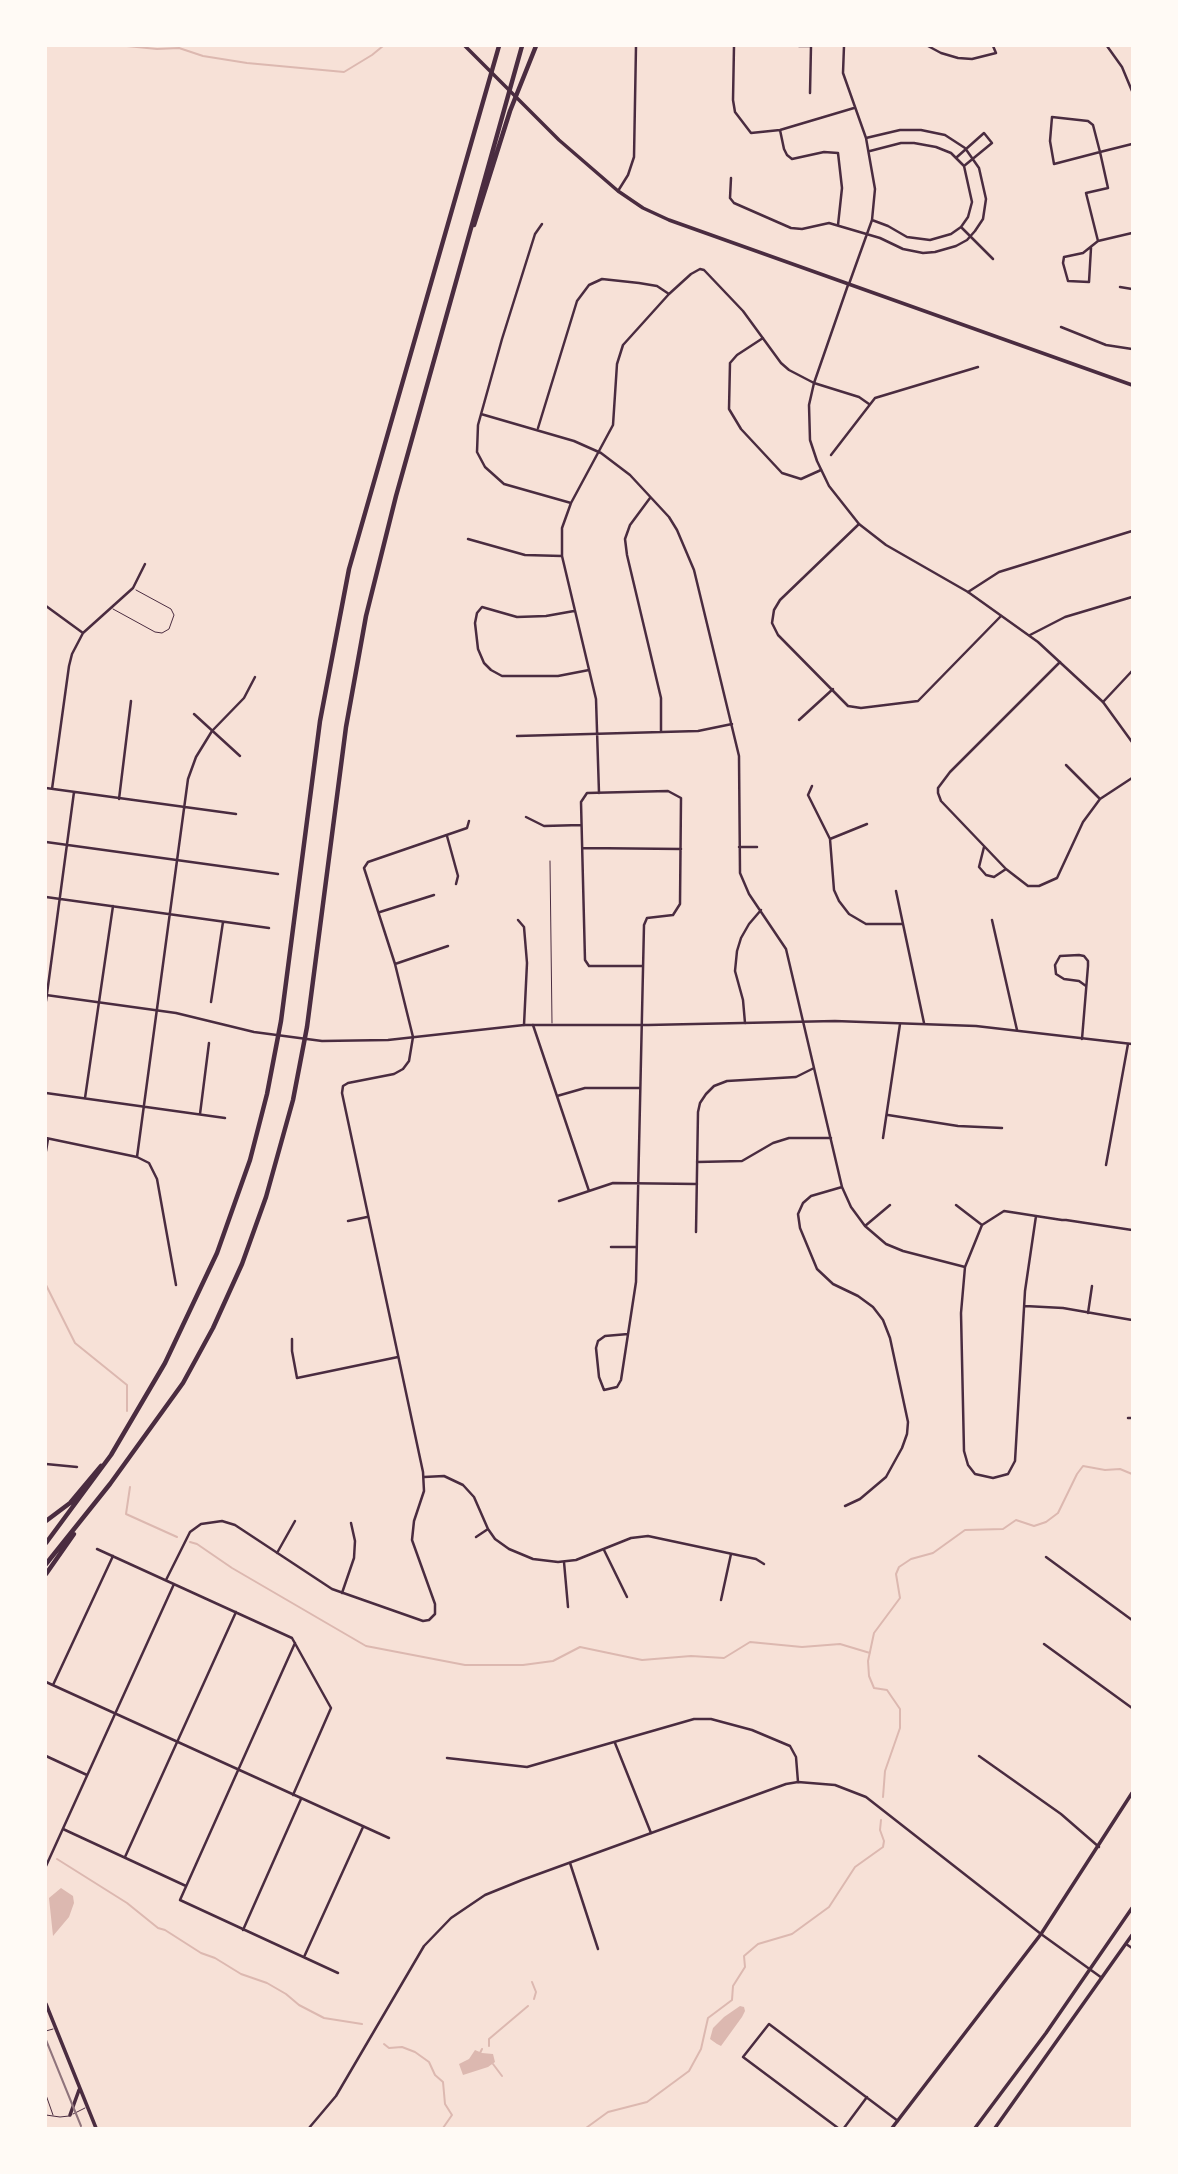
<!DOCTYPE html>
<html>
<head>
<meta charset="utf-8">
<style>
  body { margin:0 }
  #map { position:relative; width:1178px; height:2174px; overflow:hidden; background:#f7e1d7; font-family:"DejaVu Sans",sans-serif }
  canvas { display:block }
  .frame { position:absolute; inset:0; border:47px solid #fffaf5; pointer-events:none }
</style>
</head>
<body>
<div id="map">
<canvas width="1178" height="2174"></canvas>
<div class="frame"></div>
</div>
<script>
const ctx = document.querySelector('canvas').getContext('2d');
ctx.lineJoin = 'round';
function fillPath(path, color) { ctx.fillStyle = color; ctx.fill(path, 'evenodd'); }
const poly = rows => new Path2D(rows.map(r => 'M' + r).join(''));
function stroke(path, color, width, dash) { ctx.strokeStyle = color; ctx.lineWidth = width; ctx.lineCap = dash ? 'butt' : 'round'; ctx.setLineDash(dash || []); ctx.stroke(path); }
fillPath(poly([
  [61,1888,73,1896,74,1903,69,1917,53,1936,49,1898],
  [740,2006,744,2007,745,2011,742,2017,721,2046,717,2044,710,2039,713,2028,724,2017],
  [475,2050,482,2053,493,2054,495,2062,488,2067,463,2075,459,2064,469,2059]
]), '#dcb8b0');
stroke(poly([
  [127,46,157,49,179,48,203,56,247,63,344,72,372,55,383,46],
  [46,1285,75,1343,127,1385,127,1411],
  [130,1487,126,1514,177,1537],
  [190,1542,197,1544,232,1568,366,1646,465,1665,523,1665,553,1661,580,1647,642,1660,691,1656,724,1658,750,1642,802,1647,840,1644,870,1653],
  [883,1797,885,1771,900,1728,900,1709,887,1690,874,1688,869,1676,868,1661,874,1633,900,1598,896,1574,899,1567,911,1559,933,1553,965,1530,1003,1529,1016,1520,1034,1526,1046,1522,1058,1513,1077,1474,1083,1466,1105,1470,1120,1469,1132,1474],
  [57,1859,127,1903,158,1928,165,1930,201,1953,215,1958,241,1974,267,1983,286,1994,299,2005,324,2018,362,2024],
  [532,1982,536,1992,534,1999],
  [384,2044,389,2048,402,2047,415,2052,429,2062,435,2075,443,2082,445,2104,452,2115,443,2128],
  [489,2046,489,2039,528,2006],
  [480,2053,482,2049],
  [493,2064,502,2076],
  [586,2128,608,2112,647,2102,689,2071,701,2049,708,2018,732,2000,733,1986,745,1967,744,1956,758,1944,792,1934,829,1907,855,1867,883,1847,884,1841,880,1830,881,1820]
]), '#dcb8b0', 2);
stroke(poly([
  [113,609,155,632,162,633,169,629,174,615,171,609,136,590],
  [550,861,552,1023],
  [46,2031,53,2029],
  [46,2095,53,2115],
  [73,2114,85,2108],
  [46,2115,60,2117,69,2116]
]), '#4a2c40', 1);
stroke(poly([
  [734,46,733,100,735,112,751,133,780,130,854,108],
  [799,46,810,46],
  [844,46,843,73,866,138,875,189,872,220,849,284],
  [928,46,941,53,958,58,972,59,996,53,993,46],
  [1107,46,1122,67,1132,91],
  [810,93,811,46],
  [780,130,784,149,787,155,792,159,824,152,838,153,842,188,838,225],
  [870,151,901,143,914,143,936,147,951,153,964,166,972,202,968,217,961,227,951,234,930,240,907,237,888,226,872,220],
  [957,157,984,133,992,143,964,166],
  [731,178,730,198,734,203,791,228,802,229,829,223,880,238,903,249,923,253,935,252,956,246,967,240,975,231,983,219,986,199,979,168,965,148,945,135,921,130,900,130,866,138],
  [618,191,628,175,634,157,636,46],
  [542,224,535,234,502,339,478,425,477,452,485,467,504,484,571,503],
  [961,227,993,259],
  [1098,241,1086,193,1108,188,1100,152,1093,125,1088,121,1052,117,1050,141,1054,164,1100,152,1132,144],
  [1098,241,1132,233],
  [1091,248,1089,282,1068,281,1063,263,1064,257,1083,253,1098,241],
  [1120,287,1132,289],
  [1061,327,1106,345,1132,349],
  [763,338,737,355,730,363,729,409,741,429,782,473,801,479,821,470],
  [481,414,574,441,601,453,630,475,669,517,677,530,694,570,739,756,740,873,749,894,786,949,842,1187,851,1207,865,1226,886,1244,903,1251,965,1267],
  [538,428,577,301,589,285,602,279,639,283,657,286,669,294],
  [831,455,875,398,978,367],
  [650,498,630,525,625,539,627,555,661,698,661,732],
  [859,524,780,600,774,610,772,623,778,635,848,706,861,708,918,701,1001,616],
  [468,539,525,555,562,556],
  [968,592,999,572,1132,531],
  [46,606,83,633,133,588,145,564],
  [574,611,546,616,517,617,482,607,477,613,475,623,478,649,484,663,491,670,502,676,558,676,589,670],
  [1030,635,1065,617,1132,597],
  [1060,662,950,772,938,788,938,793,941,801,1006,869,1028,886,1039,886,1057,878,1083,822,1100,799,1132,778],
  [1103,702,1132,671],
  [194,714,240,756],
  [799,720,833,689],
  [517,736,698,731,732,724],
  [1066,765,1100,799],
  [812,786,808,795,830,839,834,890,839,901,849,914,866,924,902,924],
  [46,788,236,814],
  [52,789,69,666,72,654,83,633],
  [599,793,596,699,562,556,562,528,571,503,613,425,617,364,623,345,669,294,691,274,700,269,704,270,743,311,781,363,789,370,814,383,859,397,869,404],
  [119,799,131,701],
  [526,817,544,826,581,825],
  [447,836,458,876,456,884],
  [830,839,867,824],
  [46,842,278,874],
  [739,847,757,847],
  [984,847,979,867,986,875,994,877,1006,869],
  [583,848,681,849],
  [896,891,924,1023],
  [46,897,269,928],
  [380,912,434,895],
  [518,920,524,927,527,963,524,1025],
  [992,920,1017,1030],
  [395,964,448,946],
  [46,1001,74,792],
  [211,1002,223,922],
  [745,1023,743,1000,735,971,737,951,741,938,749,924,761,910],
  [533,1025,589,1191],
  [1082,1039,1088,966,1088,961,1084,956,1079,955,1060,956,1055,965,1056,974,1064,979,1079,981,1086,986],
  [46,1093,225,1118],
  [557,1096,585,1088,640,1088],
  [85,1098,113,906],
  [200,1114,209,1043],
  [888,1115,958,1126,1002,1128],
  [46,1138,137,1157,149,1163,157,1179,176,1285],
  [883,1138,900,1024],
  [46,1151,48,1139],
  [137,1157,188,779,196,757,212,731,244,698,255,677],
  [697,1162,742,1161,773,1143,789,1138,831,1138],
  [1106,1165,1128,1044],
  [842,1187,811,1196,803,1203,798,1214,800,1228,817,1269,833,1284,858,1296,873,1307,883,1320,890,1338,908,1422,907,1434,902,1448,886,1477,860,1499,845,1506],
  [559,1201,613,1183,697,1184],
  [956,1205,982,1225],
  [1036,1216,1025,1291,1015,1461,1008,1474,993,1478,975,1474,968,1465,964,1451,961,1313,965,1267,982,1225,1004,1211,1017,1213,1036,1216,1062,1220,1066,1220,1132,1230],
  [348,1221,367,1217],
  [865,1226,890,1205],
  [696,1232,698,1112,700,1103,706,1094,714,1086,727,1081,796,1077,814,1068],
  [611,1247,636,1247],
  [1025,1306,1063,1308,1132,1320],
  [1088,1313,1092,1286],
  [628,1334,605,1336,598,1341,596,1348,599,1377,604,1390,617,1387,621,1380,636,1282,644,925,647,918,673,915,680,904,681,798,668,791,587,793,581,802,585,960,589,966,643,966],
  [292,1339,292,1351,297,1378,398,1357],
  [1128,1418,1132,1418],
  [46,1464,77,1467],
  [424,1477,444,1476,463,1485,474,1497,488,1529,495,1539,509,1549,533,1559,558,1562,576,1560,631,1538,648,1536,756,1559,764,1564],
  [476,1537,488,1529],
  [97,1549,292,1638,331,1708,293,1795],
  [604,1550,627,1597],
  [277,1553,295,1521],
  [1046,1557,1132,1620],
  [564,1562,568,1607],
  [166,1580,190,1532,201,1524,222,1521,235,1525,332,1589,423,1621,429,1620,435,1614,435,1604,412,1540,414,1521,424,1491,423,1472,342,1093,343,1086,348,1083,394,1074,403,1069,409,1061,413,1037,395,964,364,868,368,862,467,828,469,821],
  [342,1593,354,1558,355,1541,351,1523],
  [721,1600,731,1554],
  [295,1643,180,1900,338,1973],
  [1044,1644,1132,1708],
  [46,1682,389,1838],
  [53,1685,113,1556],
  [615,1743,651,1833],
  [46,1756,87,1775],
  [979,1756,1061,1814,1099,1847],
  [447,1758,527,1767,694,1719,711,1719,752,1730,790,1746,796,1757,798,1782],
  [63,1829,186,1886],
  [125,1857,236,1612],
  [570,1863,598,1949],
  [46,1866,174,1584],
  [243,1930,301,1799],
  [1126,1944,1132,1948],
  [304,1957,363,1827],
  [838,2128,743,2057,769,2024,898,2121],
  [844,2128,867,2097]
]), '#4a2c40', 2.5);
stroke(poly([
  [848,285,814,383,809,405,810,440,817,461,829,486,859,524,886,545,968,592,1038,642,1103,702,1132,742],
  [46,995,176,1013,254,1032,322,1041,388,1040,524,1025,648,1025,835,1021,976,1026,1132,1044],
  [309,2128,336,2096,424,1946,451,1918,485,1895,522,1880,786,1784,798,1782,835,1785,866,1797,1041,1934,1102,1978]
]), '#4a2c40', 2.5);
stroke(poly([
  [465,46,559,140,618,191,643,208,669,220,1132,385],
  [46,2004,96,2128],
  [70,2115,79,2090]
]), '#4a2c40', 3.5);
stroke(poly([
  [892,2128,1041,1934,1132,1793],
  [975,2128,1046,2033,1132,1908],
  [995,2128,1132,1935]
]), '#4a2c40', 3.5);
stroke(poly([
  [474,225,510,111,536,46],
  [46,1521,70,1503,101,1466],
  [46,1543,111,1455,165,1363,217,1253,250,1160,267,1094,281,1021,320,721,349,569,499,46],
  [46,1564,110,1484,183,1383,213,1328,242,1264,266,1197,293,1100,307,1027,346,727,366,616,396,496,522,46],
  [46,1574,74,1534]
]), '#4a2c40', 4.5);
stroke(poly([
  [46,2040,81,2126]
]), '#8f747c', 2);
</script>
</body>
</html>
